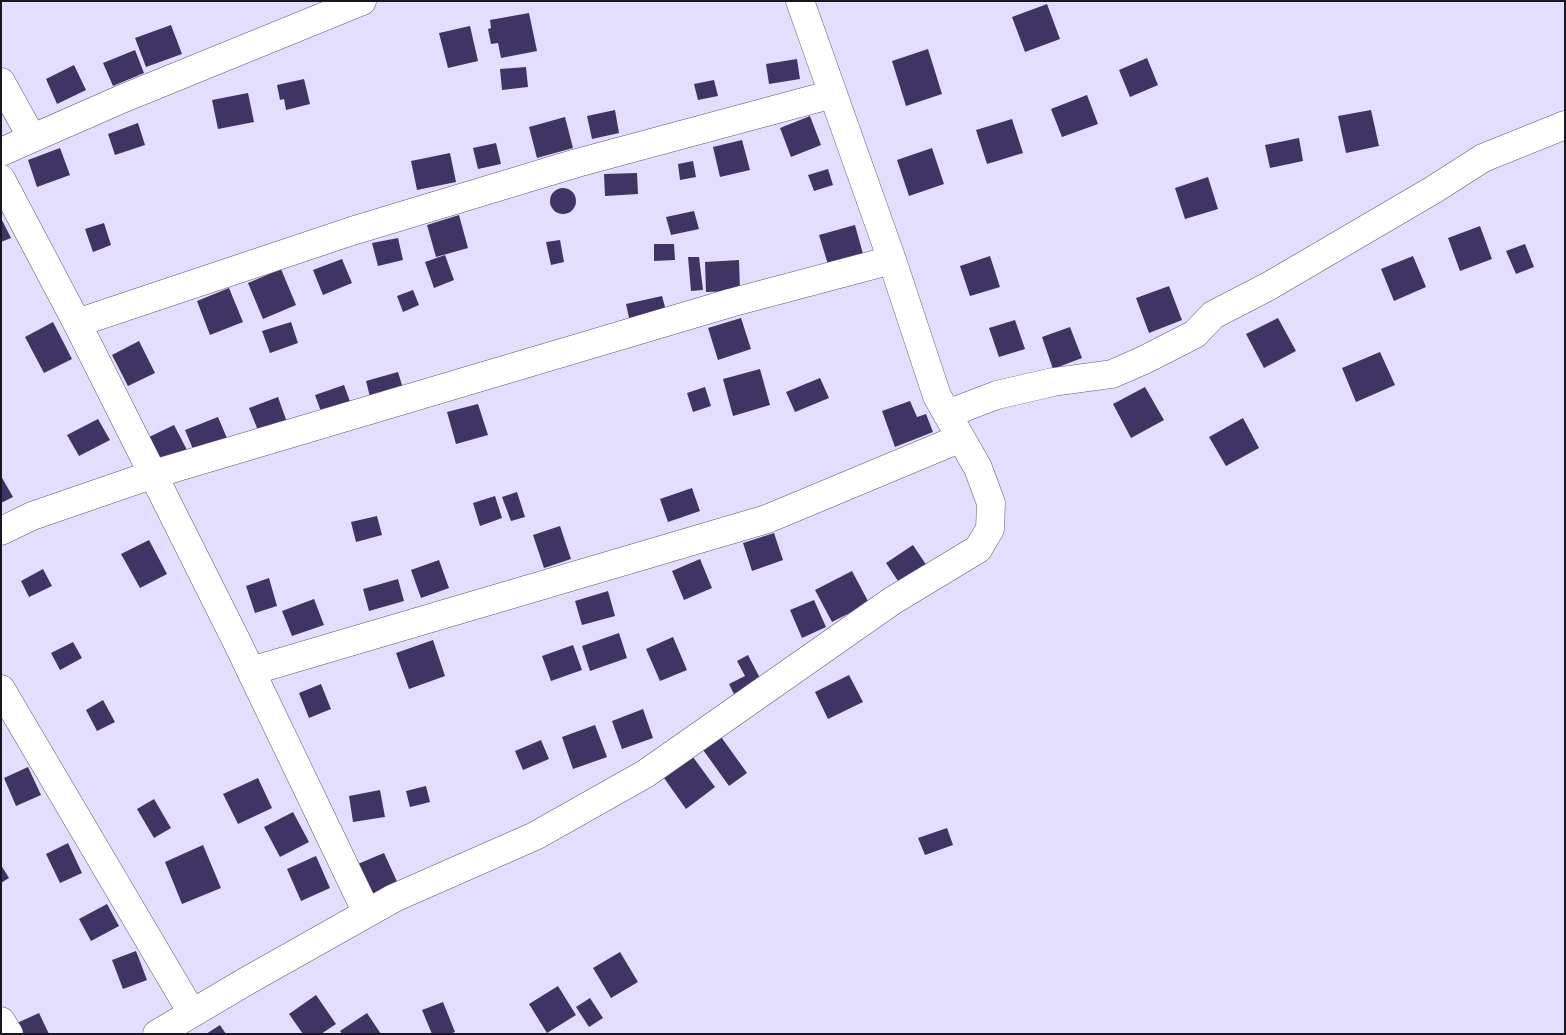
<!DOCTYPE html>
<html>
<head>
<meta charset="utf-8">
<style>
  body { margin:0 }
  #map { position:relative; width:1566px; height:1035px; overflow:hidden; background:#e3defd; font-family:"Fira Sans",sans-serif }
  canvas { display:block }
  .frame { position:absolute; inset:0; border:2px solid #181621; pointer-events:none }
</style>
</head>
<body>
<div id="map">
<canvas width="1566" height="1035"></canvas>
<div class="frame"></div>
</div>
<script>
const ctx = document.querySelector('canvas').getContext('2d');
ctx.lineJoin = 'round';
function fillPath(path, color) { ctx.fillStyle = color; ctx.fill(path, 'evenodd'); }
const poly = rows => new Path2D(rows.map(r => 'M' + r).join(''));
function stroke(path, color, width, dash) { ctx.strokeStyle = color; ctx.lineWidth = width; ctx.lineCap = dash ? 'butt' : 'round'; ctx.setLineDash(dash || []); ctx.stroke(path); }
fillPath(poly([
  [1047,4,1060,39,1025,52,1012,17],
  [529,13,537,51,501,58,498,43,491,44,488,29,491,28,490,20],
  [171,25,182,54,146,67,135,38],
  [470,26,478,61,448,68,439,33],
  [928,49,942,94,906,106,892,61],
  [135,50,144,73,113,86,103,63],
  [1147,58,1158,85,1130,97,1119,70],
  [797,59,800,79,769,84,766,64],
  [74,65,86,90,57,104,46,79],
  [526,67,528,87,502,90,500,69],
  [304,79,310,104,286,110,284,99,280,100,277,85],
  [714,80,718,96,698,100,694,84],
  [248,93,254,122,218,129,212,100],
  [1087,95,1098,124,1062,137,1051,109],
  [615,110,619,133,592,139,587,116],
  [1371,110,1379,146,1346,153,1338,116],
  [810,116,821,145,791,157,780,128],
  [565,117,573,148,537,158,529,127],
  [1012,119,1023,153,987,164,976,130],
  [138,123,145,145,115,155,108,134],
  [1299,138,1303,161,1270,168,1265,145],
  [742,140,750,170,720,177,713,147],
  [496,143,501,164,478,169,473,148],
  [60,148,70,175,37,187,28,160],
  [932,148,944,184,909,196,897,160],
  [450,153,456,182,417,190,411,161],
  [693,161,696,177,680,180,678,164],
  [828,169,833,185,814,191,808,175],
  [637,173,638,194,605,196,604,174],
  [1208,177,1218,209,1185,219,1175,188],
  '550 201a13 13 0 1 1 26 0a13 13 0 1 1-26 0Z',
  [694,211,699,229,671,235,666,217],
  [459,215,468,248,436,257,427,225],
  [1,218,11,238,1,242],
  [104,223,111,245,93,252,85,229],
  [855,225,865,261,830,271,819,235],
  [1480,226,1492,259,1460,271,1448,238],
  [398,238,403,260,378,266,372,243],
  [560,240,564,262,551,265,546,242],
  [654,244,674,244,675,260,654,261],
  [1525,244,1534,267,1516,274,1506,251],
  [445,255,454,280,434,288,425,262],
  [990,256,1000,287,970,296,960,266],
  [1413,256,1426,287,1394,301,1381,269],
  [688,257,699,257,703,290,691,291],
  [342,259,352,283,323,295,313,270],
  [739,260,740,291,706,292,705,262],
  [281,269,296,305,263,319,248,283],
  [1169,286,1182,320,1149,333,1136,298],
  [229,288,243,322,210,335,197,301],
  [413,290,419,305,403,312,397,296],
  [662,296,668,318,631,327,626,304],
  [741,318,751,349,718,360,708,328],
  [1278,318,1296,351,1264,368,1246,334],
  [1015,320,1025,349,999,357,989,328],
  [53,322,72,359,44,373,25,337],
  [291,322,298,343,270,353,262,331],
  [1070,327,1082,358,1053,369,1042,337],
  [139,341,155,373,128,386,112,355],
  [1380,352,1395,385,1356,402,1342,368],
  [760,369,770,405,733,416,723,379],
  [398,372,405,395,372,405,366,381],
  [820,378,829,398,795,412,786,392],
  [344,385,352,407,323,417,315,395],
  [705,387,711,406,693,412,687,393],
  [1145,387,1164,420,1131,438,1113,404],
  [278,397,289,428,261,438,249,408],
  [910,401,917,417,926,414,933,432,895,447,882,411],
  [478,404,488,435,456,444,447,412],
  [218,417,229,443,196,456,185,430],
  [1243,418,1259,448,1226,466,1209,437],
  [98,419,110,440,79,456,67,435],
  [174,425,187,450,162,462,149,437],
  [1,476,13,497,1,503],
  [692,488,700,511,668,522,660,499],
  [517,492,525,517,511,521,502,497],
  [495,496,502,518,480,526,473,503],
  [377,516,382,535,356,542,351,522],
  [560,526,571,559,544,568,533,535],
  [774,533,783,560,752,571,743,543],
  [149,540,167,574,140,588,121,554],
  [913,545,929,569,902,587,886,563],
  [700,559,712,588,684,600,672,571],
  [439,560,449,588,421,598,411,570],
  [43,569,52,586,29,597,21,581],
  [852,571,869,603,832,622,815,590],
  [269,578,277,606,255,613,246,586],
  [398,579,404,601,369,611,363,589],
  [608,591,615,616,582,625,575,601],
  [314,599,324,625,292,636,282,611],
  [814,600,826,627,802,638,790,610],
  [619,633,627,658,590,671,582,646],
  [673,637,687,670,660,681,646,649],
  [433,640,445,676,409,689,396,653],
  [73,642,82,658,60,670,51,653],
  [573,645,582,670,551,681,542,656],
  [748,655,763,684,736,698,729,684,745,676,737,661],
  [849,675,863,702,828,719,815,692],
  [321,684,331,709,309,718,299,693],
  [103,700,115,722,97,731,86,710],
  [643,709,653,738,622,749,612,721],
  [595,725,607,757,573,769,562,737],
  [719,734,747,773,729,786,701,747],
  [541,740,549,759,523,770,515,751],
  [693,757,715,787,686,809,664,778],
  [28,767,41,795,16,806,4,778],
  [258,778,272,808,238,824,223,794],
  [426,786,430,802,410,807,406,791],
  [380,790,385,817,353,822,349,796],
  [154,799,171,828,154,838,137,809],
  [293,812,309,842,280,857,264,827],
  [947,828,953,845,925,855,918,838],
  [68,843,82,873,60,883,46,854],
  [203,845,221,888,182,904,165,862],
  [384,853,399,886,367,899,353,866],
  [316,856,330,888,301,901,287,869],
  [1,865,9,878,1,883],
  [107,904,119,926,91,941,79,919],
  [136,951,147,980,123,989,112,960],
  [620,952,638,982,611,998,593,968],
  [558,986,576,1015,547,1033,529,1004],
  [316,995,336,1024,321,1034,303,1034,289,1014],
  [590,998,603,1018,589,1027,576,1007],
  [443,1002,455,1032,450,1034,432,1034,422,1010],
  [39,1013,49,1034,22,1034,17,1023],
  [367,1013,381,1034,342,1034,340,1031],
  [220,1025,226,1034,206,1034]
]), '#403465');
const minor = poly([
  [1,82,32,138],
  [1,152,124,98,362,1],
  [1,179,77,323,236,640,367,913],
  [77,323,352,231,577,163,833,94],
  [947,414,997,395,1053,382,1112,374,1144,360,1195,334,1213,315,1269,286,1433,190,1483,158,1565,125],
  [1,531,32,516,154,474,730,303,892,260],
  [251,671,767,519,961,438],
  [1,689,192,1013],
  [1,1021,9,1034],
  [157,1034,245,982,394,898,535,836,645,774,892,601,978,549,990,529,991,503,978,468,937,396,892,260,800,1]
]);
stroke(minor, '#5e5973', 29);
stroke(minor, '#fff', 28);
</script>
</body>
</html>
